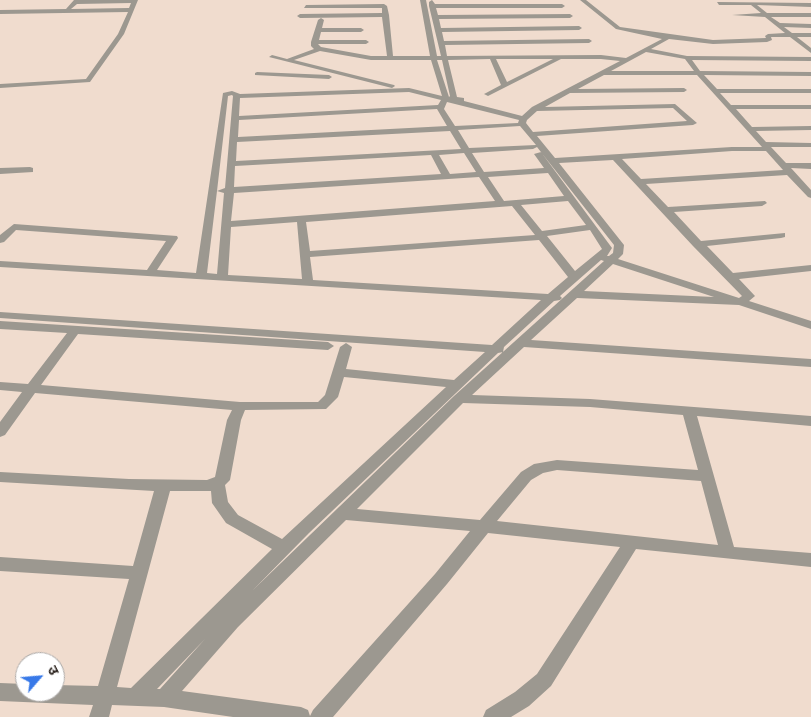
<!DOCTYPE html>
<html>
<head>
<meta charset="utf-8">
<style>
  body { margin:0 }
  #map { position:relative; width:811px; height:717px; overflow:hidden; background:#f0dcce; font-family:"Varela Round","Noto Sans Devanagari",sans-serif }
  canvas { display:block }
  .north { position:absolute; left:15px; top:652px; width:50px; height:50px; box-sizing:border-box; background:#fff; border:1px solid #aba8a6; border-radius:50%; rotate:63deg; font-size:14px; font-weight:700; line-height:20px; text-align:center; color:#2e2621 }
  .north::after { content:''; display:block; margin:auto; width:18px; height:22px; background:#3879e8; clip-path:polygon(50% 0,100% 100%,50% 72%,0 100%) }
</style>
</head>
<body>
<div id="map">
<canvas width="811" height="717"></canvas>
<div class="north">उ</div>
</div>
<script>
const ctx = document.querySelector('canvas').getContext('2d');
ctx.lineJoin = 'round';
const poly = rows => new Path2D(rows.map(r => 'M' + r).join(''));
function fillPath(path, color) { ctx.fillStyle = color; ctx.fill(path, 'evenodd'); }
fillPath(poly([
  [74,0,138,0,124,34,90,82,0,88,0,84,86,79,118,34,128,12,0,14,0,10,66,9,74,0],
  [131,3,129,8,71,9,77,4,131,3],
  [420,0,426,0,437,56,441,56,429,6,429,2,432,0,435,4,562,4,565,6,562,8,436,8,438,15,570,14,573,16,570,18,439,19,441,28,579,26,582,28,579,30,442,32,444,41,589,39,592,41,589,43,445,45,447,56,601,55,626,58,662,39,616,29,580,0,586,0,620,27,713,40,766,38,765,36,768,34,785,33,765,17,732,15,761,13,751,5,719,5,717,2,811,3,811,7,757,5,767,13,811,13,811,17,771,17,780,23,811,24,811,28,784,27,792,33,811,33,811,37,797,37,811,48,811,53,790,37,771,37,772,40,767,42,713,44,669,39,651,49,687,56,811,57,811,61,692,60,700,71,811,72,811,76,704,75,717,89,811,89,811,93,720,93,731,105,811,105,811,109,736,109,752,127,811,126,811,130,756,131,766,142,811,143,811,147,771,147,786,163,811,163,811,169,791,168,811,190,811,198,808,197,787,175,646,184,668,207,765,201,767,203,762,206,674,212,701,241,785,233,785,237,781,238,707,246,733,273,811,265,811,271,739,279,755,296,749,301,811,321,811,329,739,305,577,298,531,340,811,359,811,367,524,347,472,395,590,399,811,416,811,426,697,416,734,547,811,553,811,567,636,549,551,686,529,706,511,717,483,717,486,710,515,692,537,674,620,547,488,533,447,584,333,717,233,717,164,707,112,705,109,717,89,717,93,705,0,701,0,683,25,684,25,692,55,692,55,685,98,686,129,579,0,571,0,557,133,566,154,491,0,482,0,472,129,479,207,480,215,477,227,420,232,410,35,393,5,435,0,437,0,422,22,392,0,390,0,382,28,384,67,333,0,329,0,321,328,342,334,346,328,350,78,334,41,385,240,402,318,402,325,395,340,347,346,343,352,347,346,369,454,380,485,352,0,318,0,312,492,345,541,300,0,267,0,261,147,270,166,241,16,230,4,242,0,243,0,235,14,224,177,236,178,238,157,270,196,273,223,93,232,91,240,94,409,88,442,96,431,60,371,60,320,51,294,60,394,85,395,86,392,88,269,57,272,55,287,59,314,49,311,46,311,42,318,20,321,18,324,20,322,28,361,28,364,30,361,32,321,32,319,40,366,40,369,42,366,44,318,44,321,47,371,56,387,56,382,17,300,18,297,16,300,14,382,13,382,8,304,8,306,5,384,4,387,6,389,15,393,56,430,56,420,0],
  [646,52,685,59,694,71,611,71,646,52],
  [490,59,501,85,486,93,484,94,488,96,561,59,601,59,620,61,532,107,522,116,464,101,464,98,457,97,448,60,490,59],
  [496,59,553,59,507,82,496,59],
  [437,60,442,60,450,96,449,97,437,60],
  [604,75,697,75,762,147,732,147,555,158,537,136,693,125,697,123,675,104,545,107,570,93,684,92,687,90,684,88,578,89,604,75],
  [409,92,441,100,438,105,239,116,240,98,409,92],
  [232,95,233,96,225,188,217,191,228,96,232,95],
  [447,102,519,120,518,123,455,126,444,109,447,102],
  [673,108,687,121,533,132,526,123,527,120,537,111,673,108],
  [437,109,447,126,238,137,239,120,437,109],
  [520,126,536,145,469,148,458,130,520,126],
  [450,131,461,149,236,161,237,142,450,131],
  [537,147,614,245,613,253,609,256,607,256,612,248,541,152,534,154,544,168,484,172,472,153,533,149,537,147],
  [732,151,766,151,783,170,641,179,622,159,732,151],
  [464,153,476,172,450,174,439,155,464,153],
  [431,155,441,174,234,187,235,166,431,155],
  [613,160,693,246,742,296,739,298,618,259,623,254,624,245,559,163,613,160],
  [548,173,564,196,504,201,488,177,548,173],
  [479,177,495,201,231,221,234,193,479,177],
  [217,191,224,193,217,274,207,273,217,191],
  [568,201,586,225,542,231,521,205,568,201],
  [512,206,535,235,310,251,306,222,512,206],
  [297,222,302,279,228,275,231,227,297,222],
  [590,230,602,249,575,271,547,236,590,230],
  [539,240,568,277,548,294,313,280,310,257,539,240],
  [601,260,604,261,454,396,253,590,309,533,498,353,503,352,504,347,516,336,554,301,560,300,562,298,560,296,601,260],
  [613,264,714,297,584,291,613,264],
  [344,377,446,387,282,539,238,515,228,502,225,485,230,480,241,420,245,410,326,409,338,397,344,377],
  [463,403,590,407,683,415,698,470,557,460,534,464,521,472,480,520,357,509,463,403],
  [557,470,701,481,718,545,497,521,531,480,543,473,557,470],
  [170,491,211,491,212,503,226,523,272,549,131,688,117,687,170,491],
  [346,520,470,531,435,574,313,710,310,716,308,710,301,707,182,691,238,627,346,520],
  [205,639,160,689,157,689,205,639],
  [257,72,329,75,332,77,329,79,255,75,255,73,257,72],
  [30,167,33,168,33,172,0,174,0,168,30,167]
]), '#9c9890');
</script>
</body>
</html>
